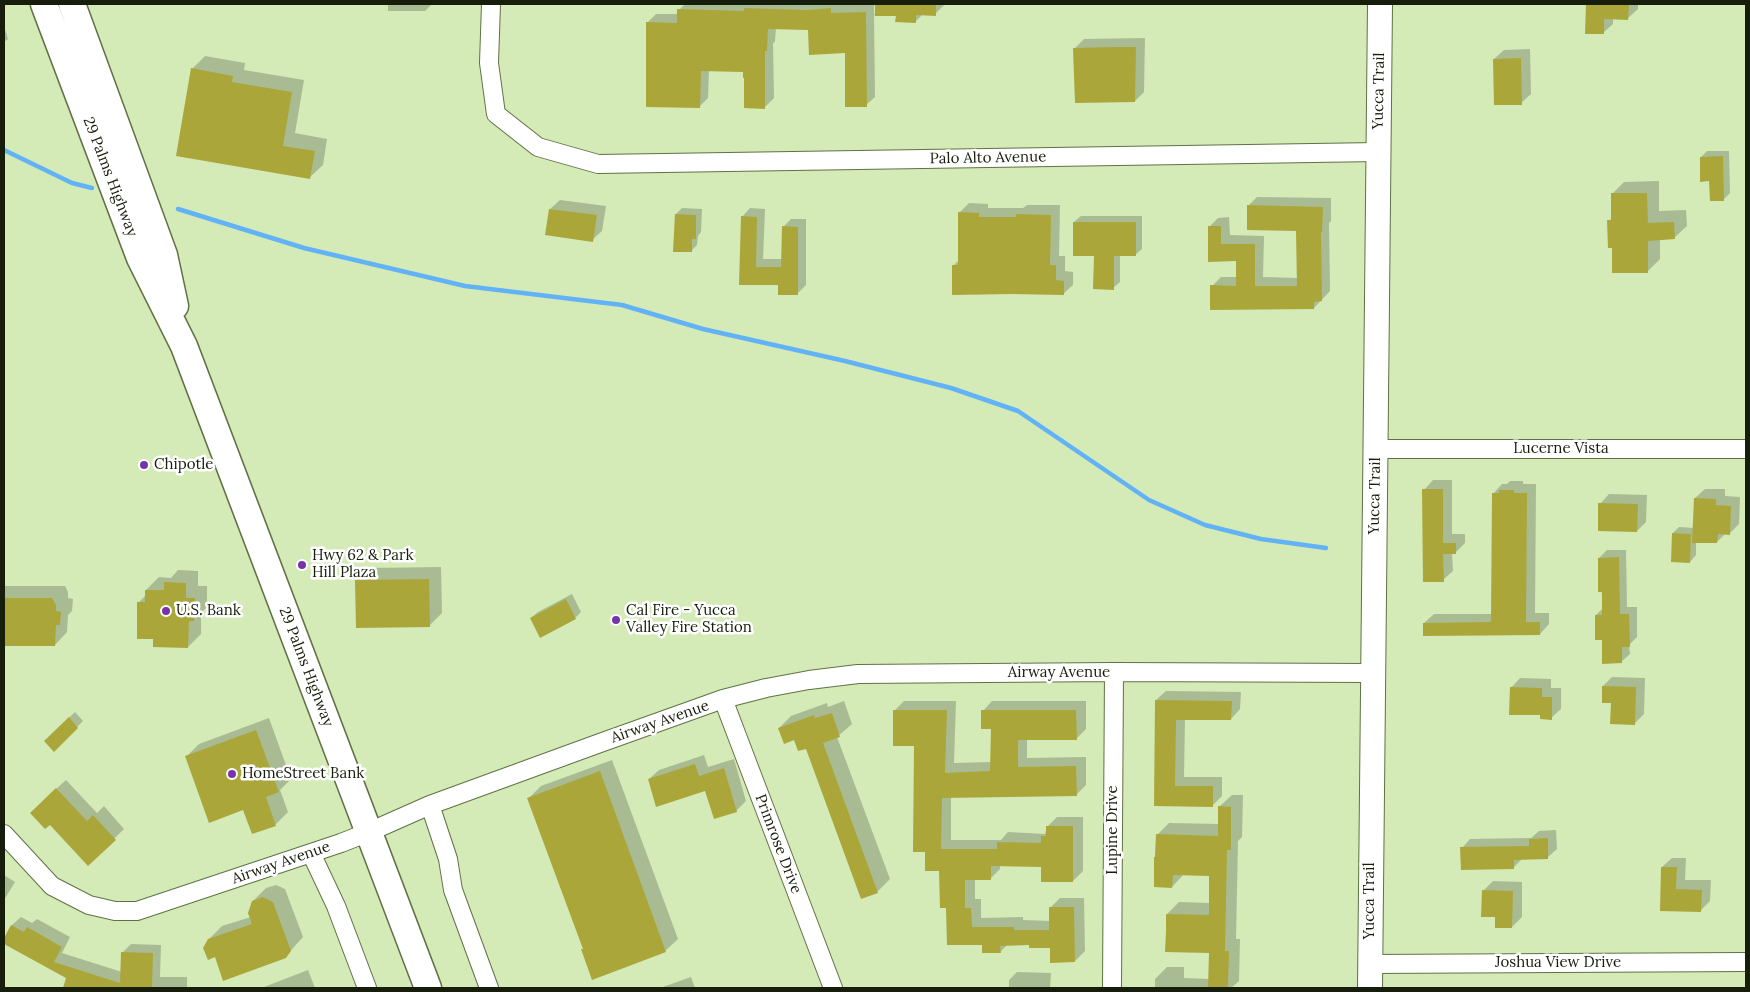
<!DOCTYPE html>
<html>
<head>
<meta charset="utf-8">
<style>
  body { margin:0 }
  #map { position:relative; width:1750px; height:992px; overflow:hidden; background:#d4eab7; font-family:Lora,serif }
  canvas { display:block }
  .frame { position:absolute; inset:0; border:5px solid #161d0b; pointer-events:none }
</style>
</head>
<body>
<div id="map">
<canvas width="1750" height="992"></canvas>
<div class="frame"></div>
</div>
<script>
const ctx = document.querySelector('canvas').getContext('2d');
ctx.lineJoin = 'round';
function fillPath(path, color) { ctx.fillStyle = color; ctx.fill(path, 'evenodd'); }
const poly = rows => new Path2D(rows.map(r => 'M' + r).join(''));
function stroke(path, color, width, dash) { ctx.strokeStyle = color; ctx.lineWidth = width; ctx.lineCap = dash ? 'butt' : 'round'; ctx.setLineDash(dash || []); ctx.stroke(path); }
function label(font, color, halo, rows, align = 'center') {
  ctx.font = font + ' Lora,serif'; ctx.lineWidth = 5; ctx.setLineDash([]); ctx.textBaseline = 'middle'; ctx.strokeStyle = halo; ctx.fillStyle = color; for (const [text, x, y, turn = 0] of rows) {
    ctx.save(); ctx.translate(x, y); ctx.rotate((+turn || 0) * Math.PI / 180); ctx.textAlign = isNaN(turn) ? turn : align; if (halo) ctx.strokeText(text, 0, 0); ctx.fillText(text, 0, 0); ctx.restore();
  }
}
fillPath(poly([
  [388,4,432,4,425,11,388,11],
  [685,4,874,4,874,14,876,14,877,4,945,4,935,14,923,14,915,22,897,15,874,15,875,97,866,105,846,52,809,29,776,28,775,41,773,44,774,98,765,107,744,70,709,70,708,98,699,107,647,23,656,14,678,14,679,10],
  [1587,4,1638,4,1638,9,1628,18,1613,18,1613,24,1603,33,1587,33],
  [4,26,8,39,4,42],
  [1145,38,1144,92,1135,101,1074,49,1084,39],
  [1530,49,1531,94,1521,103,1494,59,1504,50],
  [205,56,245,63,244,70,304,80,295,133,327,139,323,165,310,177,192,69],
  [1707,151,1729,151,1730,193,1724,199,1711,180,1701,157],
  [1659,181,1659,211,1686,210,1687,226,1674,238,1660,239,1660,259,1648,271,1613,247,1609,221,1613,217,1612,194,1624,182],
  [1257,197,1331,198,1331,221,1329,223,1330,291,1314,308,1212,286,1221,277,1237,277,1237,260,1210,261,1209,227,1218,218,1229,217,1230,235,1264,236,1263,277,1298,278,1297,230,1248,206],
  [560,200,606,206,602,231,592,240,550,209],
  [969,203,988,204,988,208,1023,208,1027,205,1060,205,1059,256,1065,256,1065,271,1073,272,1073,285,1063,294,953,266,959,260,959,213],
  [682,208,702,209,701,232,698,236,697,245,691,251,676,214],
  [750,208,765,209,763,259,783,259,783,227,791,219,806,219,806,285,797,294,779,284,741,283,742,217],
  [1081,216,1142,216,1142,249,1135,255,1120,255,1120,282,1113,288,1095,255,1074,222],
  [1433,480,1452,480,1452,534,1465,534,1465,543,1455,553,1452,553,1453,571,1443,580,1424,490],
  [1510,481,1523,481,1523,484,1536,484,1535,613,1549,613,1549,624,1540,634,1424,623,1434,614,1492,614,1493,494,1502,484,1507,484],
  [1705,489,1725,489,1725,496,1740,497,1739,524,1730,533,1726,533,1717,542,1696,542,1696,555,1690,562,1673,533,1679,527,1694,528,1695,498],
  [1609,494,1647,495,1646,522,1637,531,1600,504],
  [1607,550,1626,550,1627,607,1637,607,1637,637,1629,645,1630,654,1621,662,1603,639,1596,615,1603,608,1599,558],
  [441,567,442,613,429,626,356,581,369,568],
  [178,570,198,571,198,586,207,586,207,607,201,613,201,634,188,647,154,638,139,602,146,595,146,590,159,577,171,578],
  [4,586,65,586,68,592,68,598,73,599,72,611,68,615,67,632,55,645,4,645],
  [572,594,581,612,575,618,541,636,531,618,538,612],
  [1612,677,1645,678,1644,714,1635,723,1603,686],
  [1520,678,1551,679,1551,688,1561,688,1561,709,1551,718,1541,714,1511,688],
  [1166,691,1241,692,1240,709,1231,719,1185,718,1184,777,1222,777,1222,796,1212,806,1155,805,1156,700],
  [844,701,852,724,837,737,890,879,877,892,807,747,779,728,791,716,827,703,828,707],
  [904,701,956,701,954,763,991,762,992,728,983,711,992,701,1086,701,1086,729,1076,739,1027,739,1027,758,1086,757,1086,785,1076,795,951,797,951,840,1001,840,1008,832,1045,834,1047,827,1057,817,1083,817,1083,871,1073,881,1042,866,1000,865,1000,869,990,879,975,879,975,899,981,899,981,918,1023,917,1023,920,1051,921,1050,908,1060,898,1084,898,1085,951,1075,961,1051,947,1031,944,1007,945,1000,952,983,943,947,907,915,745,894,711],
  [75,712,83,721,54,750,45,741],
  [269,718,291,779,280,790,288,812,275,825,244,808,186,757,199,744],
  [704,755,708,767,734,759,746,801,736,811,706,789,649,779,659,770],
  [612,760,678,939,665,951,584,948,529,798,541,786],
  [66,780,97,813,104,806,124,829,88,864,41,803],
  [1232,795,1243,795,1242,837,1238,841,1236,939,1240,939,1239,981,1231,988,1155,988,1155,979,1167,967,1184,967,1184,978,1210,979,1210,952,1167,914,1179,902,1210,903,1211,875,1184,874,1172,887,1157,835,1169,823,1219,824,1219,807],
  [1556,830,1557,849,1548,857,1523,858,1513,868,1462,848,1470,839,1531,838,1539,831],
  [1672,858,1686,858,1685,880,1711,880,1710,901,1700,911,1661,910,1662,867],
  [4,875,15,882,4,900],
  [1493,881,1522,882,1522,917,1512,927,1497,916,1483,891],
  [276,885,285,889,303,937,285,957,209,939,222,926,251,917,253,901,266,888],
  [21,917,32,923,37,919,70,937,62,953,122,972,122,953,131,944,161,945,160,977,187,977,187,988,70,988,64,986,67,977,4,942,12,925],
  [308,970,315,988,263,988,264,987],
  [1017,972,1051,973,1050,988,1009,988,1009,980],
  [691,977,695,988,660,988]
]), '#0003');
stroke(poly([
  [4,150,72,183,92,188],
  [178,209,304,248,465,286,622,305,703,329,845,361,951,388,1018,411,1149,500,1205,525,1261,539,1326,548]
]), '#62b2f7', 4.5);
fillPath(poly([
  [875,4,936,4,936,16,916,15,916,23,895,22,896,16,875,16],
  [1586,4,1629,4,1628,20,1604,19,1604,34,1585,34],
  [744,8,807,10,831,8,831,13,866,12,867,107,845,107,845,53,809,55,808,30,768,29,767,51,765,51,765,109,744,108,744,78,743,78,743,72,701,71,700,108,646,107,646,22,677,23,677,9,744,11],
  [1113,47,1136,47,1135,102,1075,103,1073,48],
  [1521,58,1522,105,1494,105,1493,59],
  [191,68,233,76,232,82,292,92,283,146,315,151,310,179,176,156],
  [1723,156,1724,201,1710,201,1709,181,1700,182,1700,157],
  [1611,193,1647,193,1648,223,1674,222,1675,239,1648,241,1648,273,1612,273,1612,248,1608,248,1607,220,1611,220],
  [1247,205,1323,207,1322,232,1321,232,1322,301,1314,302,1314,309,1210,310,1210,285,1236,286,1236,261,1208,262,1208,226,1221,226,1221,244,1255,244,1255,286,1297,286,1296,231,1247,230],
  [549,209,597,215,593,242,545,235],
  [958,212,979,213,979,217,1016,217,1016,214,1051,215,1050,265,1056,265,1056,280,1064,281,1064,295,1012,294,952,295,952,265,958,265],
  [675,214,696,215,696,239,692,239,692,252,673,252],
  [741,216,757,217,756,267,781,267,782,226,798,227,798,295,778,295,778,285,739,285],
  [1073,222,1136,222,1136,256,1114,256,1114,290,1093,289,1094,256,1073,256],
  [1422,489,1443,489,1443,543,1456,543,1456,554,1443,554,1444,582,1423,582],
  [1499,490,1514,490,1514,493,1527,493,1526,622,1540,622,1540,635,1423,636,1423,623,1491,622,1492,493,1499,493],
  [1694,498,1716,499,1716,505,1731,506,1730,535,1718,534,1717,543,1692,543],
  [1598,503,1638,504,1637,532,1598,531],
  [1672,533,1691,534,1690,563,1671,562],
  [1619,557,1620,614,1629,614,1630,647,1622,647,1622,663,1602,664,1602,640,1595,640,1595,615,1602,615,1602,592,1598,592,1598,558],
  [429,579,430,627,356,628,355,580],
  [164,582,186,583,186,598,195,598,194,621,189,621,188,648,153,647,153,639,137,639,137,602,145,602,145,590,164,590],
  [4,598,52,598,56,605,56,611,61,612,60,625,56,625,55,646,4,646],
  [566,599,576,619,540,638,530,618],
  [1602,686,1636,687,1635,725,1610,724,1611,703,1602,703],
  [1510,687,1542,688,1542,697,1552,697,1552,720,1540,719,1540,715,1509,715],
  [1155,700,1232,701,1231,720,1176,720,1175,786,1213,786,1213,807,1154,806],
  [893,710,947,710,945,773,990,771,991,729,981,729,981,710,1076,710,1077,740,1018,740,1018,767,1076,766,1077,796,942,798,941,849,997,849,997,842,1041,843,1041,836,1046,836,1046,826,1073,826,1073,882,1041,882,1041,867,991,866,991,880,965,880,965,908,971,908,972,927,1014,927,1014,930,1049,930,1049,907,1074,907,1075,962,1050,963,1050,948,1029,948,1029,945,1000,946,1001,953,982,953,982,945,947,945,946,908,940,908,939,871,925,871,925,852,913,852,914,746,893,746],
  [832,713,840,737,823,743,878,893,861,899,806,749,798,751,794,740,784,744,778,728,814,715,815,718],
  [69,717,78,728,54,752,44,741],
  [256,730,279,792,266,797,276,826,252,834,243,810,209,823,185,756],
  [695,764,699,776,724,768,737,812,714,819,705,791,656,807,648,779],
  [600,771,666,952,592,980,581,949,583,949,527,798],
  [56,788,87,821,93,815,116,840,88,866,50,825,45,829,30,813],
  [1218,806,1231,807,1231,850,1227,850,1225,951,1229,951,1228,985,1227,988,1208,988,1209,953,1165,952,1166,931,1166,914,1209,915,1209,876,1173,875,1172,888,1154,887,1154,857,1155,857,1156,834,1218,836],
  [1548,838,1548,859,1514,860,1514,869,1461,870,1460,847,1529,846,1529,839],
  [1661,867,1677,867,1676,889,1702,890,1701,912,1660,911],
  [1482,890,1513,891,1512,928,1495,928,1495,917,1481,917],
  [263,897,273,902,291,951,286,958,223,981,215,957,208,960,203,948,208,939,252,924,248,913,252,901],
  [11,925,24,932,27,927,62,947,54,962,120,983,121,952,153,953,152,988,63,988,66,978,4,944,4,938]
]), '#aaa639');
const street = poly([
  [491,4,489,63,496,114,538,147,598,164,1378,152],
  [1375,449,1746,449],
  [723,699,833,988],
  [430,805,448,859,453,890,489,988],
  [4,834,52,886,89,905,115,911,137,911,341,843,369,832,430,805,600,743,723,699,766,688,809,680,858,674,1114,672,1372,673],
  [311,853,336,906,367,988],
  [1370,964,1746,962],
  [1112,988,1114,672]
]);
const secondary = poly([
  [1370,988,1380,4]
]);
const primary = poly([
  [44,4,140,258,184,346,428,988],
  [72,4,164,255,175,306]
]);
stroke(street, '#5f7245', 20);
stroke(secondary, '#5f7245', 26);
stroke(primary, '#5f7245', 29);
stroke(street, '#fff', 18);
stroke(secondary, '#fff', 24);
stroke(primary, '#fff', 26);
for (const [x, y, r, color] of [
  [144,465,5,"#7734a9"],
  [302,565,5,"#7734a9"],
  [166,611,5,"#7734a9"],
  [616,620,5,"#7734a9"],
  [232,774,5,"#7734a9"]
]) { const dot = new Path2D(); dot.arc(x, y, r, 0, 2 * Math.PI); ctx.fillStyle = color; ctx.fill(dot); stroke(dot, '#fff', 2); }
label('15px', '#161d0b', '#fff', [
  ["Yucca Trail",1379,91,-89],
  ["Palo Alto Avenue",988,158,-1],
  ["29 Palms Highway",110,177,69],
  ["Lucerne Vista",1561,449],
  ["Yucca Trail",1375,496,-89],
  ["29 Palms Highway",306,667,69],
  ["Airway Avenue",1059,673],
  ["Airway Avenue",660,722,-19],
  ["Lupine Drive",1113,830,-90],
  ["Primrose Drive",778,844,69],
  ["Airway Avenue",281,863,-19],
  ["Yucca Trail",1370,901,-90],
  ["Joshua View Drive",1558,963]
]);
label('15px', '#161d0b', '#fff', [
  ["Chipotle",154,465],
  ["Hwy 62 & Park",312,556],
  ["Hill Plaza",312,573],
  ["U.S. Bank",176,611],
  ["Cal Fire - Yucca",626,611],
  ["Valley Fire Station",626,628],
  ["HomeStreet Bank",242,774]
], 'left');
</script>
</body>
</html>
